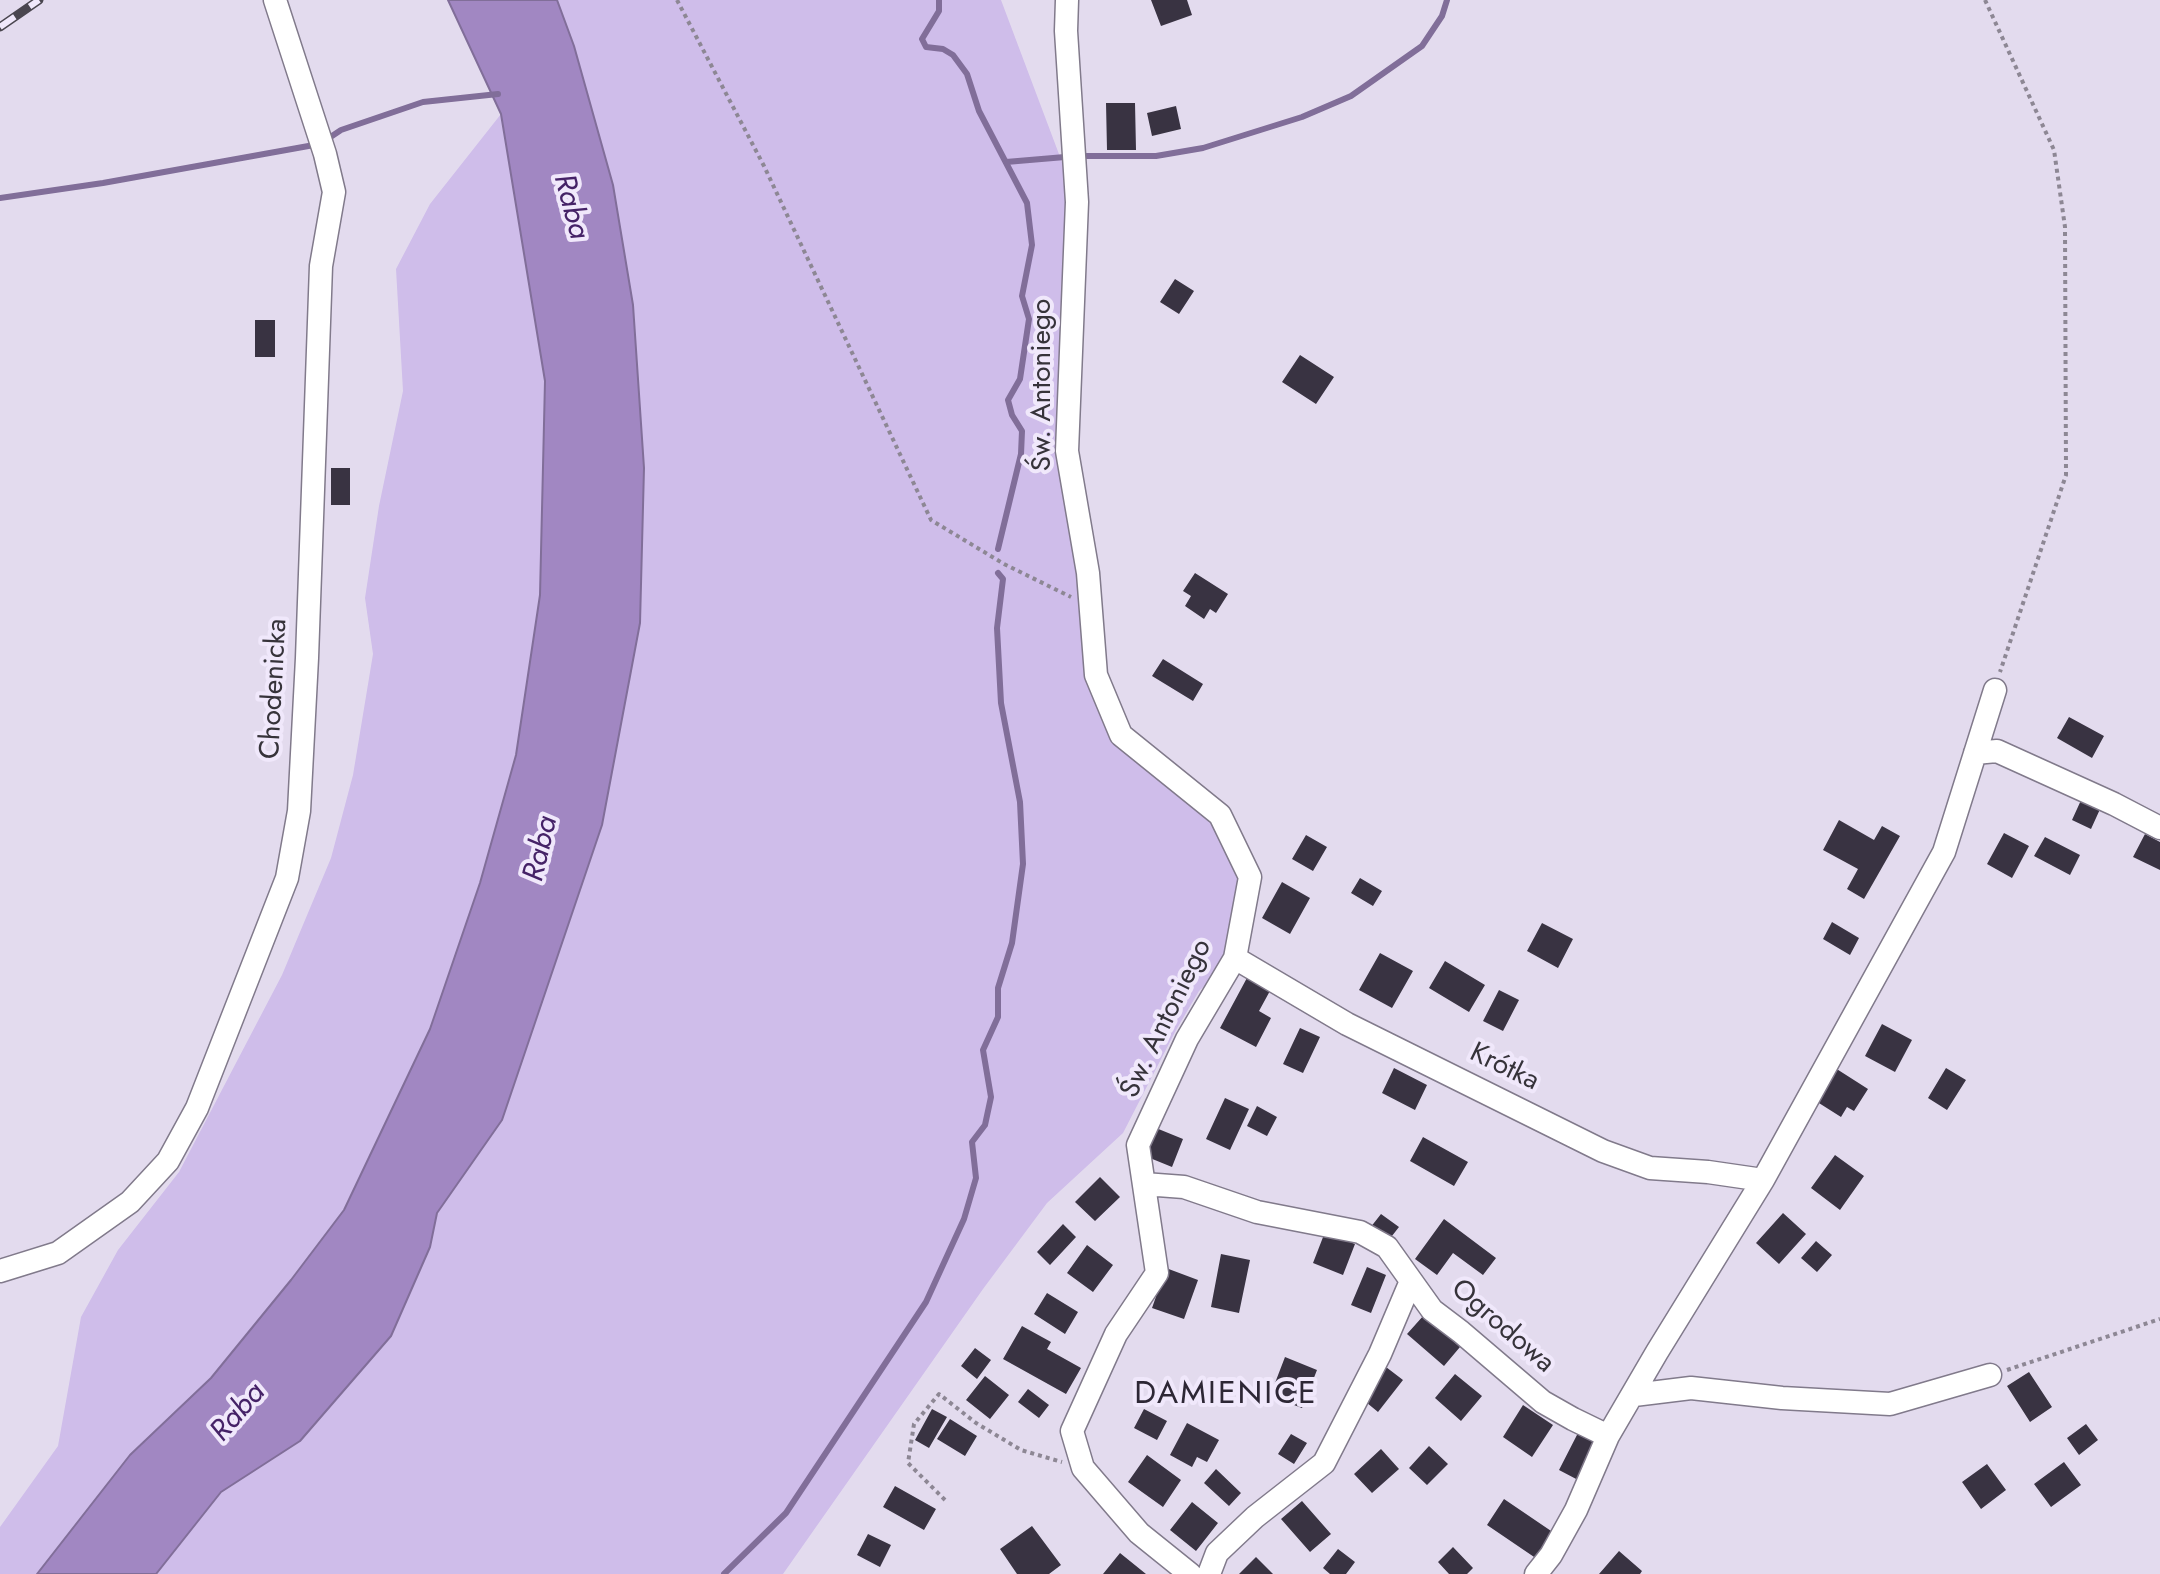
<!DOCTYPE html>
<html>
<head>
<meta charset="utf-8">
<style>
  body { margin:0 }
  canvas { display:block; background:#e3dbee }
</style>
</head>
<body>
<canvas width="2160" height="1574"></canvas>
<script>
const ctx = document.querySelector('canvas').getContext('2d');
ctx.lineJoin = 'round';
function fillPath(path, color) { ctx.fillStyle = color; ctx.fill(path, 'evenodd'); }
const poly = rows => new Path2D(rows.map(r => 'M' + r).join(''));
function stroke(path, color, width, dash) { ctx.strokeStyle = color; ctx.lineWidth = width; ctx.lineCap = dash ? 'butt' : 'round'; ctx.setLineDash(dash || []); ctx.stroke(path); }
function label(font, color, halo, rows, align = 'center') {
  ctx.font = font + ' Jost,sans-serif'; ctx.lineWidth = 8; ctx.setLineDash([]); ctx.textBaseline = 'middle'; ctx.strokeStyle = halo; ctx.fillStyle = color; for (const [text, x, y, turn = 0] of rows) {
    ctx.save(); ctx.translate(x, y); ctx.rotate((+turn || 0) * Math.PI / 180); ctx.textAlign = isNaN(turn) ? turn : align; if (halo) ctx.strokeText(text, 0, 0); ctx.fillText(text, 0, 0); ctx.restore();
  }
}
fillPath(poly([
  [557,0,1001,0,1077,202,1067,451,1096,675,1121,735,1220,815,1250,877,1235,958,1199,991,1176,1030,1123,1133,1047,1203,983,1289,783,1574,156,1574,221,1492,300,1441,430,1247,437,1213,502,1120,602,825,640,623,633,305,613,185,574,46],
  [501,114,545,381,540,595,516,755,480,883,430,1029,344,1210,291,1280,211,1378,130,1455,37,1574,0,1574,0,1527,58,1446,81,1317,118,1250,179,1172,282,975,331,858,353,775,373,654,365,598,379,506,403,391,396,269,430,204]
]), '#cfbdea');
const water = poly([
  [448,0,557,0,574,46,613,185,633,305,644,468,640,623,602,825,502,1120,437,1213,430,1247,391,1336,300,1441,221,1492,156,1574,37,1574,130,1455,211,1378,291,1280,344,1210,430,1029,480,883,516,755,540,595,545,381,501,114,448,0]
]);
fillPath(water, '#a187c2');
stroke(water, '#816e99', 2);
stroke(poly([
  [939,0,939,11,922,39,926,47,943,49,953,55,967,74,979,111,1027,203,1032,245,1022,296,1029,319,1020,379,1008,400,1012,415,1022,431,1021,454,998,549],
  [329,138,341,130,423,102,498,94],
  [1084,156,1156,156,1203,148,1302,117,1351,96,1422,46,1442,16,1447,0],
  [1006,162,1065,157],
  [0,198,103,183,314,145],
  [724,1574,786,1513,926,1302,964,1219,976,1178,972,1142,985,1125,991,1097,983,1050,998,1017,998,988,1012,943,1023,864,1020,802,1001,703,997,628,1003,579,998,573]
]), '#816e99', 6);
fillPath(poly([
  [1151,0,1187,0,1192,15,1161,26],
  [1106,103,1135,103,1136,150,1107,150],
  [1176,106,1181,129,1152,136,1147,113],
  [1175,279,1194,291,1179,314,1160,302],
  [255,320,275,320,275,357,255,357],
  [1300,355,1334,377,1316,404,1282,382],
  [331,468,350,468,350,505,331,505],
  [1195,573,1228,594,1216,613,1210,609,1204,619,1185,606,1191,596,1183,591],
  [1163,659,1203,684,1193,701,1152,676],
  [2069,717,2104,736,2092,758,2057,738],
  [2082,798,2101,807,2091,829,2072,820],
  [1839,820,1874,840,1882,826,1900,836,1864,899,1847,889,1858,869,1823,850],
  [2004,833,2029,846,2012,878,1987,864],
  [2145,834,2160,842,2160,870,2133,857],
  [1306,835,1327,847,1313,871,1292,859],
  [2045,837,2080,855,2070,875,2034,856],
  [1360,878,1382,891,1373,906,1351,893],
  [1282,882,1310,898,1290,934,1262,918],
  [1832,922,1859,938,1850,955,1823,939],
  [1542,923,1573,939,1558,968,1527,951],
  [1380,953,1413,971,1392,1008,1359,990],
  [1445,961,1485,985,1469,1012,1429,988],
  [1248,976,1271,989,1259,1011,1271,1018,1256,1047,1220,1028],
  [1499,990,1519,1000,1503,1031,1483,1021],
  [1882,1024,1912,1040,1895,1072,1865,1056],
  [1300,1028,1320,1037,1303,1073,1283,1064],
  [1832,1066,1868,1089,1854,1111,1847,1107,1841,1117,1811,1098],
  [1394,1068,1427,1085,1415,1110,1382,1093],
  [1946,1068,1966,1080,1947,1110,1928,1098],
  [1225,1098,1249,1109,1230,1150,1206,1139],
  [1257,1106,1277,1117,1267,1136,1247,1126],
  [1156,1128,1183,1139,1172,1167,1145,1156],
  [1423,1137,1468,1162,1454,1186,1410,1161],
  [1835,1155,1864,1176,1840,1210,1811,1188],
  [1100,1177,1120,1197,1095,1221,1075,1202],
  [1783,1213,1806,1234,1779,1264,1756,1243],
  [1381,1214,1399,1227,1388,1241,1370,1228],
  [1444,1219,1496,1258,1483,1275,1453,1253,1437,1275,1415,1259],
  [1063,1224,1076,1237,1050,1265,1037,1252],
  [1325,1232,1355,1244,1343,1275,1313,1263],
  [1816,1241,1832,1255,1817,1272,1801,1258],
  [1087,1245,1113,1265,1093,1292,1067,1273],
  [1221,1254,1250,1260,1239,1313,1211,1307],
  [1367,1267,1386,1275,1371,1313,1351,1305],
  [1166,1268,1198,1280,1184,1319,1152,1308],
  [1047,1293,1078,1312,1065,1334,1034,1314],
  [1424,1315,1460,1347,1444,1366,1407,1334],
  [1022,1326,1051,1342,1047,1349,1081,1368,1066,1394,1003,1359],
  [975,1348,991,1360,977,1379,961,1366],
  [1285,1357,1317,1370,1302,1408,1270,1396],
  [1386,1367,1403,1380,1378,1412,1361,1398],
  [2029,1372,2052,1407,2030,1422,2007,1386],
  [1455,1374,1482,1396,1461,1421,1435,1398],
  [985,1376,1009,1395,990,1419,966,1400],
  [1028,1389,1049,1405,1039,1418,1018,1402],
  [1523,1405,1553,1425,1532,1457,1503,1437],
  [932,1409,947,1417,929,1448,915,1440],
  [1144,1409,1167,1421,1157,1440,1134,1428],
  [950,1419,977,1436,965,1456,937,1439],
  [1187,1423,1219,1440,1207,1462,1197,1457,1192,1467,1170,1455],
  [2086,1424,2098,1440,2079,1455,2067,1438],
  [1579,1431,1600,1442,1580,1481,1559,1470],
  [1291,1434,1307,1443,1294,1464,1278,1454],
  [1429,1446,1448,1464,1427,1485,1409,1468],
  [1381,1449,1399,1469,1372,1493,1354,1474],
  [1147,1455,1181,1480,1163,1507,1128,1482],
  [2064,1462,2081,1485,2051,1507,2034,1484],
  [1987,1464,2006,1490,1981,1509,1962,1482],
  [1216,1469,1241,1493,1229,1506,1204,1483],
  [895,1486,936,1509,924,1530,883,1507],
  [1504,1499,1557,1535,1540,1561,1487,1525],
  [1302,1501,1331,1534,1310,1552,1281,1519],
  [1192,1502,1218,1523,1196,1551,1170,1530],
  [1032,1526,1061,1565,1049,1574,1017,1574,1000,1549],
  [868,1534,891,1545,880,1567,857,1555],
  [1453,1547,1473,1568,1467,1574,1449,1574,1438,1562],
  [1338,1549,1355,1562,1346,1574,1330,1574,1323,1568],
  [1619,1551,1642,1571,1640,1574,1599,1574],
  [1120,1553,1146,1574,1103,1574],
  [1256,1557,1273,1574,1239,1574]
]), '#393342');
const minor = poly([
  [1067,0,1066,31,1077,202,1067,451,1088,573,1096,675,1121,735,1220,815,1250,877,1235,958,1187,1039,1138,1145,1157,1273,1116,1334,1072,1431,1083,1468,1139,1533,1190,1574],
  [1975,753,1997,751,2114,804,2160,828],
  [1235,958,1347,1024,1603,1151,1650,1168,1708,1172,1763,1180],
  [1144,1184,1184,1187,1257,1212,1360,1232,1387,1247,1432,1310,1461,1332,1543,1402,1573,1419,1608,1436],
  [0,1271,58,1253,130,1202,168,1161,197,1108,287,878,299,811,307,658,321,266,334,192,325,154,275,0],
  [1634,1395,1691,1388,1782,1398,1890,1404,1990,1375],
  [1209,1574,1217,1553,1255,1517,1324,1463,1380,1354,1411,1281],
  [1536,1574,1551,1555,1576,1510,1608,1436,1657,1352,1763,1180,1944,852,1995,690]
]);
stroke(minor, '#817a8b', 25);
stroke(poly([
  [677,0,764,166,931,520,1004,564,1071,597],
  [1985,0,2054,150,2065,227,2066,475,2000,672],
  [2007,1370,2160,1319],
  [945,1500,908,1463,914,1424,939,1394,976,1423,1021,1450,1062,1462]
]), '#8d8794', 4, [4, 4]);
stroke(minor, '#fff', 22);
const rail = poly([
  [0,27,39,0]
]);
stroke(rail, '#4a464f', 9);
stroke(rail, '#f0e8fb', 6, [18]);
label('28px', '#36333a', '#f0e8fb', [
  ["Św. Antoniego",1043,385,-90],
  ["Chodenicka",275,689,-87],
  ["Św. Antoniego",1167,1019,-64],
  ["Krótka",1504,1068,26],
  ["Ogrodowa",1502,1327,41]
]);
label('italic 30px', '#452267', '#f0e8fb', [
  ["Raba",570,207,75],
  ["Raba",542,849,-77],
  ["Raba",239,1413,-49]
]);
ctx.letterSpacing = '2px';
label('32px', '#2d2735', '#f0e8fb', [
  ["DAMIENICE",1226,1395]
]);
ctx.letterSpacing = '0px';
</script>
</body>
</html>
